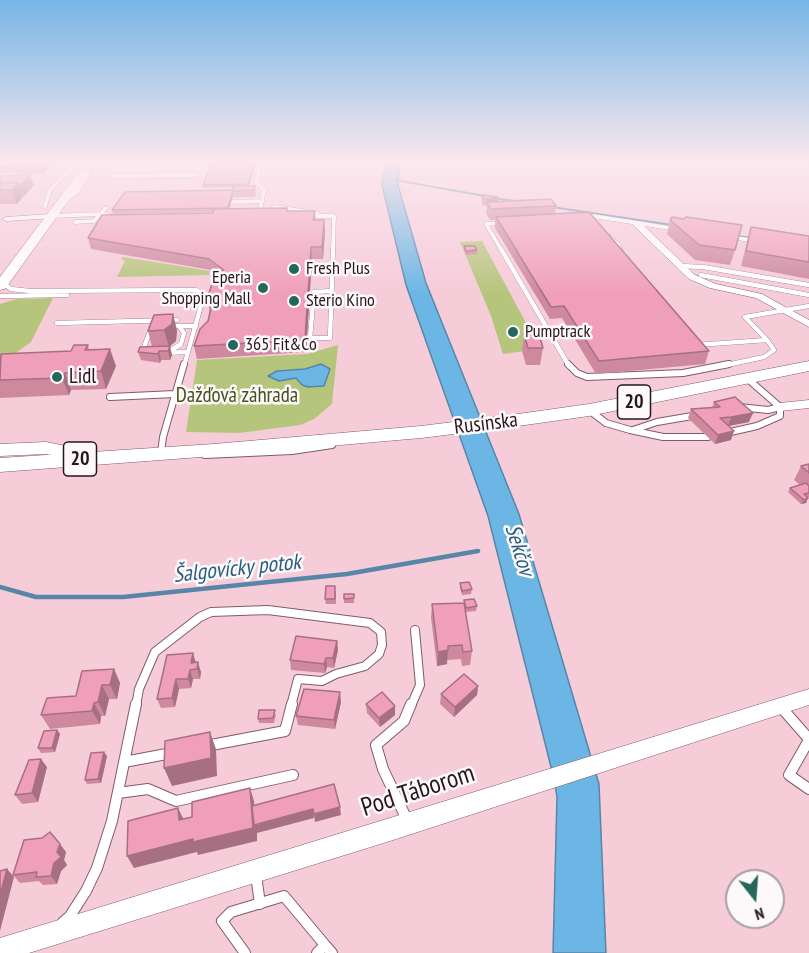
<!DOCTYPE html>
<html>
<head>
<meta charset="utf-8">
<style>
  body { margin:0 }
  #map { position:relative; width:809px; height:953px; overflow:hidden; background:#f6ccd9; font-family:"PT Sans Narrow",sans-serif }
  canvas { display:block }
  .north { position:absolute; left:725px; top:869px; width:60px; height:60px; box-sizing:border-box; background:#fdf9fa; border:2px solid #a79fa1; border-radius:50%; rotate:163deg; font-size:16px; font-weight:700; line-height:24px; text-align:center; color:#26171c }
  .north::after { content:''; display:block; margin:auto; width:21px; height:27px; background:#23685b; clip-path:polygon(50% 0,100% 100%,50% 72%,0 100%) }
</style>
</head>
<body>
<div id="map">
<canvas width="809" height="953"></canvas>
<div class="north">N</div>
</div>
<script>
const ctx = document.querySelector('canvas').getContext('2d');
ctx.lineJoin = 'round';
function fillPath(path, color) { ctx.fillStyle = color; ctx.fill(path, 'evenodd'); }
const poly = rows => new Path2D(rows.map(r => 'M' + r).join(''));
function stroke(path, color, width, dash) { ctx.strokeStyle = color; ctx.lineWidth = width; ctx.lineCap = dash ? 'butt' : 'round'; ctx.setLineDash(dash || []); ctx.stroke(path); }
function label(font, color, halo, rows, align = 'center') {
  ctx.font = font + ' "PT Sans Narrow",sans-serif'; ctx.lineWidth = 5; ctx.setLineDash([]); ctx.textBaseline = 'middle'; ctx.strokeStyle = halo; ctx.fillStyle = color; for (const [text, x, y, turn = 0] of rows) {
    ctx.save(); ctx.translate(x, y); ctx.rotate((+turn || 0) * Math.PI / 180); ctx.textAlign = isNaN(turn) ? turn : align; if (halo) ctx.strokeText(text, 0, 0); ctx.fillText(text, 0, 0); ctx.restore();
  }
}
fillPath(poly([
  [482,241,540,349,503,354,491,316,460,242],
  [123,257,180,266,210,271,209,275,117,277,125,261,121,259],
  [53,298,31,342,13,355,0,361,0,304,17,299],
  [338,345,332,404,314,419,300,425,239,433,186,432,197,360,307,354]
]), '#b6c57c');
const water = poly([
  [386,161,400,161,398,185,426,283,519,514,599,784,606,953,553,953,557,797,554,779,488,516,406,285,382,185,386,161],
  [321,364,330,369,324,386,308,387,302,385,296,378,279,381,268,376,277,371,305,369,321,364]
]);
fillPath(water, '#6cb6e5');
stroke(water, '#5786a9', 1.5);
stroke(poly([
  [395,180,485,196],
  [493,198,515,201],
  [552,207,672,225],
  [736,236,752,238]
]), '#5786a9', 2);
stroke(poly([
  [0,587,36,597,123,597,347,574,478,551]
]), '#5786a9', 4.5);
const laneFar4 = poly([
  [111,176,196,175],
  [66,200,77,192,87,177,88,173,85,171],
  [231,202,262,201],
  [45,206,50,190,65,174,72,171],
  [252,212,260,209,262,201,264,190,256,182,262,161],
  [51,216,100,214,112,216],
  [316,216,334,216,333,251],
  [272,217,274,207,317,213,316,216,307,217],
  [590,221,587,219,593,216,676,229],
  [75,222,94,221,106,208],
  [605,234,618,244,620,251],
  [731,237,756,241],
  [502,251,486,224,504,223]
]);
const laneFar3 = poly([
  [501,249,569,366],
  [620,249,623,260],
  [680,266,703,267,809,285],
  [701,275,809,295],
  [3,283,11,289,30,291,196,290,204,295,184,366],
  [331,291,314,292,310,338,330,338,333,249],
  [0,296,67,295],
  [57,323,177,320],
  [168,326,196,326],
  [696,345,767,340,745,317,809,306],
  [170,351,181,344,184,333,179,326],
  [149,352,144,347,152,326],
  [163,353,187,352],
  [722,366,764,357,774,350,767,340]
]);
const laneFar2 = poly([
  [568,364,577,373,587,377,683,373,729,364],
  [110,397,175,394],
  [739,407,768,410,780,407],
  [589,410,606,423,630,430,663,437,708,437],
  [633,430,657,422,698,415],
  [726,433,757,426,780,416,780,407,749,380],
  [161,453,163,437,184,364],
  [205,455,292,451,332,445]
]);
const laneFar1 = poly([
  [136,706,139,689,155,652,200,617,211,612,268,610,370,623,381,632,382,645,379,654,365,666,336,674,322,681,298,679,291,706],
  [411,706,420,685,415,630]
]);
const lane = poly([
  [780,706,809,739],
  [809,740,789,775,809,789],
  [206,746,285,731,292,704],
  [124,762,172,753],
  [118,793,148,789,176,801,293,775],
  [408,822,383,769,376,745,404,721,411,704],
  [256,875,260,904],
  [63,922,70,916,86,891,97,868,112,821,136,704],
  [325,945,332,953],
  [245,953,222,921,231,912,284,896,325,945,317,953]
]);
const street = poly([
  [51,214,54,214,54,218,6,221,2,219,6,217,51,214],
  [633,221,639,221,695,275,716,284,762,294,809,320,809,327,756,298,710,288,689,279,633,225,633,221],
  [809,400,809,408,780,411,774,407,780,403,809,400],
  [809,689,809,705,390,841,29,953,0,953,0,938,809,689]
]);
const secondary = poly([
  [87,161,97,161,5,289,0,290,0,277,87,161],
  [46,442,81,449,83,453,81,457,74,459,46,454,0,456,0,444,46,442]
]);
const primary = poly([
  [809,361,809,371,589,416,518,426,421,438,214,456,0,472,0,458,214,444,421,426,518,414,589,404,809,361]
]);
stroke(laneFar4, '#805c68', 4.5);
stroke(laneFar3, '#805c68', 5);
stroke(laneFar2, '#805c68', 8);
stroke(laneFar1, '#805c68', 10);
stroke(lane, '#805c68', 12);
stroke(street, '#805c68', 1);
stroke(secondary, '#805c68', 1);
stroke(primary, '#805c68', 1);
stroke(laneFar4, '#fff', 4);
stroke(laneFar3, '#fff', 4.5);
stroke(laneFar2, '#fff', 6);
stroke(laneFar1, '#fff', 8);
stroke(lane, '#fff', 10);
fillPath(street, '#fff');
fillPath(secondary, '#fff');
fillPath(primary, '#fff');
fillPath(poly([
  [0,161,48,161,50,166,43,174,17,174,17,173,0,173],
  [100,161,109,161,107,165,100,166],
  [213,161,256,161,249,186,255,186,256,192,255,197,233,197,229,209,288,211,315,211,316,220,324,220,325,231,323,259,312,259,306,352,197,359,194,346,208,321,210,312,207,299,215,273,211,270,91,249,88,238,213,213,213,212,113,214,112,210,232,190,233,187,203,188,203,185],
  [30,175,34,185,17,204,0,204,0,176],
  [498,197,497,202,556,206,555,214,709,351,705,364,596,374,562,318,550,319,495,228,495,220,490,220,486,213,487,206,482,205,482,198],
  [670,220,735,250,730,265,695,260,667,234],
  [751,227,809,236,809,279,741,266,747,242],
  [464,246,477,250,477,254,466,255,464,250],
  [177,330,176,341,169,346,172,355,170,360,161,360,160,363,141,360,138,352,152,347,148,331],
  [524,334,543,348,540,365,526,365,522,351],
  [88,345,89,350,116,366,106,389,71,390,69,395,0,398,0,355,71,351],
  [714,402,749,422,729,426,731,440,715,444,688,418,691,409,712,408],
  [809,464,809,497,807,497,806,503,801,504,788,492,790,488,800,485,794,480,801,466],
  [460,583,472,589,471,594,462,595,460,588],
  [336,591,336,604,326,604,325,599],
  [354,594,354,603,344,603,344,599],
  [464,600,477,606,476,611,466,612,464,606,472,651,470,665,462,666,461,659,447,660,447,664,437,666,431,618,432,604,464,604],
  [337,641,338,650,334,668,327,667,325,673,291,670,290,660],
  [167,655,196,663,201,672,200,679,193,679,191,688,179,689,175,707,161,708,157,699],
  [114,669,120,683,117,699,109,699,105,716,101,716,100,724,50,729,41,715,76,696],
  [478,686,477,695,454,717,440,704,441,694],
  [341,702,335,729,298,725,296,716],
  [366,704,395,706,395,715,380,727,367,713],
  [276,714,274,723,259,723,258,719],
  [57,730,60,734,55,752,41,753,38,748],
  [107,756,101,783,87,784,85,780],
  [47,767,38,802,22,804,15,795],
  [66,852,64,860,67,865,61,871,57,884,43,885,39,881,20,883,13,875]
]), '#ce899f');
fillPath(poly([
  [39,161,48,161,50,166,43,174],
  [255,161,256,161,249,187,248,184],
  [30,175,34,185,24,196,20,186],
  [19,183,23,196,17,204,12,190],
  [232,194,233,197,228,211,228,208],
  [498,197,497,204,487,202,487,199],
  [324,220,325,231,323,259,322,247],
  [311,247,312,259,306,352,305,340],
  [173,314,177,330,176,341,169,347,164,330],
  [170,346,172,355,170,360,168,351],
  [110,349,116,366,106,389,101,371],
  [159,351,161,360,160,363,158,354],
  [65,373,71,390,69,395,62,378],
  [753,413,749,422,728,426,731,417],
  [734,431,731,440,715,444,718,435],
  [808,498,806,503,801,504,804,500],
  [337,641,338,650,334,668,333,658],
  [448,650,447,664,437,666,438,652],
  [193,653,196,663,191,663],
  [326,658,327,667,325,673,324,664],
  [198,662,201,672,200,679,197,669],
  [114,669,120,683,117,699,110,685],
  [190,670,193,679,191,688,188,679],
  [176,679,179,689,175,707,172,698],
  [102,685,109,699,105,716,98,702],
  [478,686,477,695,454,717,455,707],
  [340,692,341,702,335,729,334,720],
  [94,703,101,716,100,724,92,711],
  [395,706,395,715,380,727,379,718],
  [57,730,60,734,55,752,52,748],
  [210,732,216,749,217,776,172,786,164,768],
  [104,752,107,756,101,783,98,779],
  [41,759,47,767,38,802,32,793],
  [250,788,254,801,256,825,313,809,314,818,257,833,257,841,198,855,197,852,134,868,127,856],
  [340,807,341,815,315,822,314,814],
  [178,808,184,820,179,820],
  [60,844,66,852,64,860,67,865,61,871,57,884,51,876],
  [7,869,14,877,0,931,0,895]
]), '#a76f82');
const building = poly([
  [0,161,13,161,15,167,0,167,0,161],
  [213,161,255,161,248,184,203,185,213,161],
  [30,175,20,186,19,183,0,183,0,176,30,175],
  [0,183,19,183,12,190,0,190,0,183],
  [233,186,255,186,254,190,232,191,233,186],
  [232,190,232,194,228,208,112,210,125,192,232,190],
  [483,195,498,197,487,199,482,198,483,195],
  [551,199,556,206,491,209,487,202,551,199],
  [287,208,287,211,315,211,313,220,324,220,322,247,311,247,305,340,194,346,200,329,208,321,213,300,207,299,216,272,224,270,209,259,88,238,102,215,213,213,214,209,287,208],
  [589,212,709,351,599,361,564,306,551,307,496,217,589,212],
  [672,217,684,219,686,217,742,225,735,250,699,245,670,220,672,217],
  [751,227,809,236,809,262,746,251,751,227],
  [464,246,475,246,477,250,466,251,464,246],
  [173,314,172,324,164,330,148,331,154,315,173,314],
  [524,334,539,334,543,348,528,348,524,334],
  [74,345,88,345,85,350,110,349,101,371,65,373,62,378,0,380,1,354,71,351,74,345],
  [170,346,168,351,159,351,158,354,138,352,140,347,170,346],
  [735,397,753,413,731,417,720,418,734,431,718,435,691,409,720,407,714,402,735,397],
  [809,464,809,473,801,466,809,464],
  [806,483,809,486,809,493,804,494,808,498,804,500,790,488,806,483],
  [469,582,472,589,462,591,460,583,469,582],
  [326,586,335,586,335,599,325,599,326,586],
  [344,594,354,594,354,598,344,599,344,594],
  [474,599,477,606,466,608,464,600,474,599],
  [464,603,472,651,463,652,462,645,448,646,448,650,438,652,432,604,464,603],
  [296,636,337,641,333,658,326,658,324,664,290,660,296,636],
  [193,653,191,663,198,662,197,669,190,670,188,679,176,679,172,698,157,699,167,655,193,653],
  [114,669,110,685,102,685,98,702,94,703,92,711,41,715,47,698,76,696,82,671,114,669],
  [464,674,478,686,455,707,441,694,464,674],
  [304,689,340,692,334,720,296,716,304,689],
  [382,692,395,706,379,718,366,704,382,692],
  [259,710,275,710,273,718,258,719,259,710],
  [57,730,52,748,38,748,44,731,57,730],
  [210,732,211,758,164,768,165,741,210,732],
  [104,752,98,779,85,780,91,753,104,752],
  [41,759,32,793,15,795,29,760,41,759],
  [334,784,340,807,314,814,313,809,254,825,252,806,334,784],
  [250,788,253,828,193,842,193,839,127,856,128,821,178,808,179,820,192,817,192,802,250,788],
  [50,832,60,844,57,852,61,857,54,863,51,876,36,877,37,872,13,875,24,840,42,838,50,832],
  [7,869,0,895,0,871,7,869]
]);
fillPath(building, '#ef9fb9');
stroke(building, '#a76f82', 1.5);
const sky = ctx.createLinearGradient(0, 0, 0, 294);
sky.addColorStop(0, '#76b5e7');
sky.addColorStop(0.55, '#fbe8ee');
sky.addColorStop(1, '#fbe8ee00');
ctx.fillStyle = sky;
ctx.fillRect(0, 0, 809, 294);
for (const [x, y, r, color] of [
  [294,269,6,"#23685b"],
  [263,288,6,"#23685b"],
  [294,301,6,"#23685b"],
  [513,332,6,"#23685b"],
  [233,345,6,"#23685b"],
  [57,377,6,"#23685b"]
]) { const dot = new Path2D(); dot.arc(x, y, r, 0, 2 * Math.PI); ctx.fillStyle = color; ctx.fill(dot); stroke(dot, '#fdf9fa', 2); }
label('18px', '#26171c', '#fdf9fa', [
  ["Fresh Plus",306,269],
  ["Eperia",251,278,"right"],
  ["Shopping Mall",251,299,"right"],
  ["Sterio Kino",306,301],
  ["Pumptrack",525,332],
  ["365 Fit&Co",245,345]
], 'left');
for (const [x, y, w] of [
  [634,402,33],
  [80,459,33]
]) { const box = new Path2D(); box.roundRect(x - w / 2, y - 17, w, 34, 4.5); ctx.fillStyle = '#fdf9fa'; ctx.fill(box); stroke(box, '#26171c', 1.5); }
label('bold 20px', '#26171c', null, [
  ["20",634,402],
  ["20",80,459]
]);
label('21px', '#26171c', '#fdf9fa', [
  ["Lidl",69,377]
], 'left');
label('21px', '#49521c', '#fdf9fa', [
  ["Dažďová záhrada",237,396]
]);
label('21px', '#26171c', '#fdf9fa', [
  ["Rusínska",486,424,-7]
]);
label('italic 22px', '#275e7e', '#fdf9fa', [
  ["Sekčov",519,550,73],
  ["Šalgovícky potok",237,569,-6]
]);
label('26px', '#26171c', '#fdf9fa', [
  ["Pod Táborom",418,791,-18]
]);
</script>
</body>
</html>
